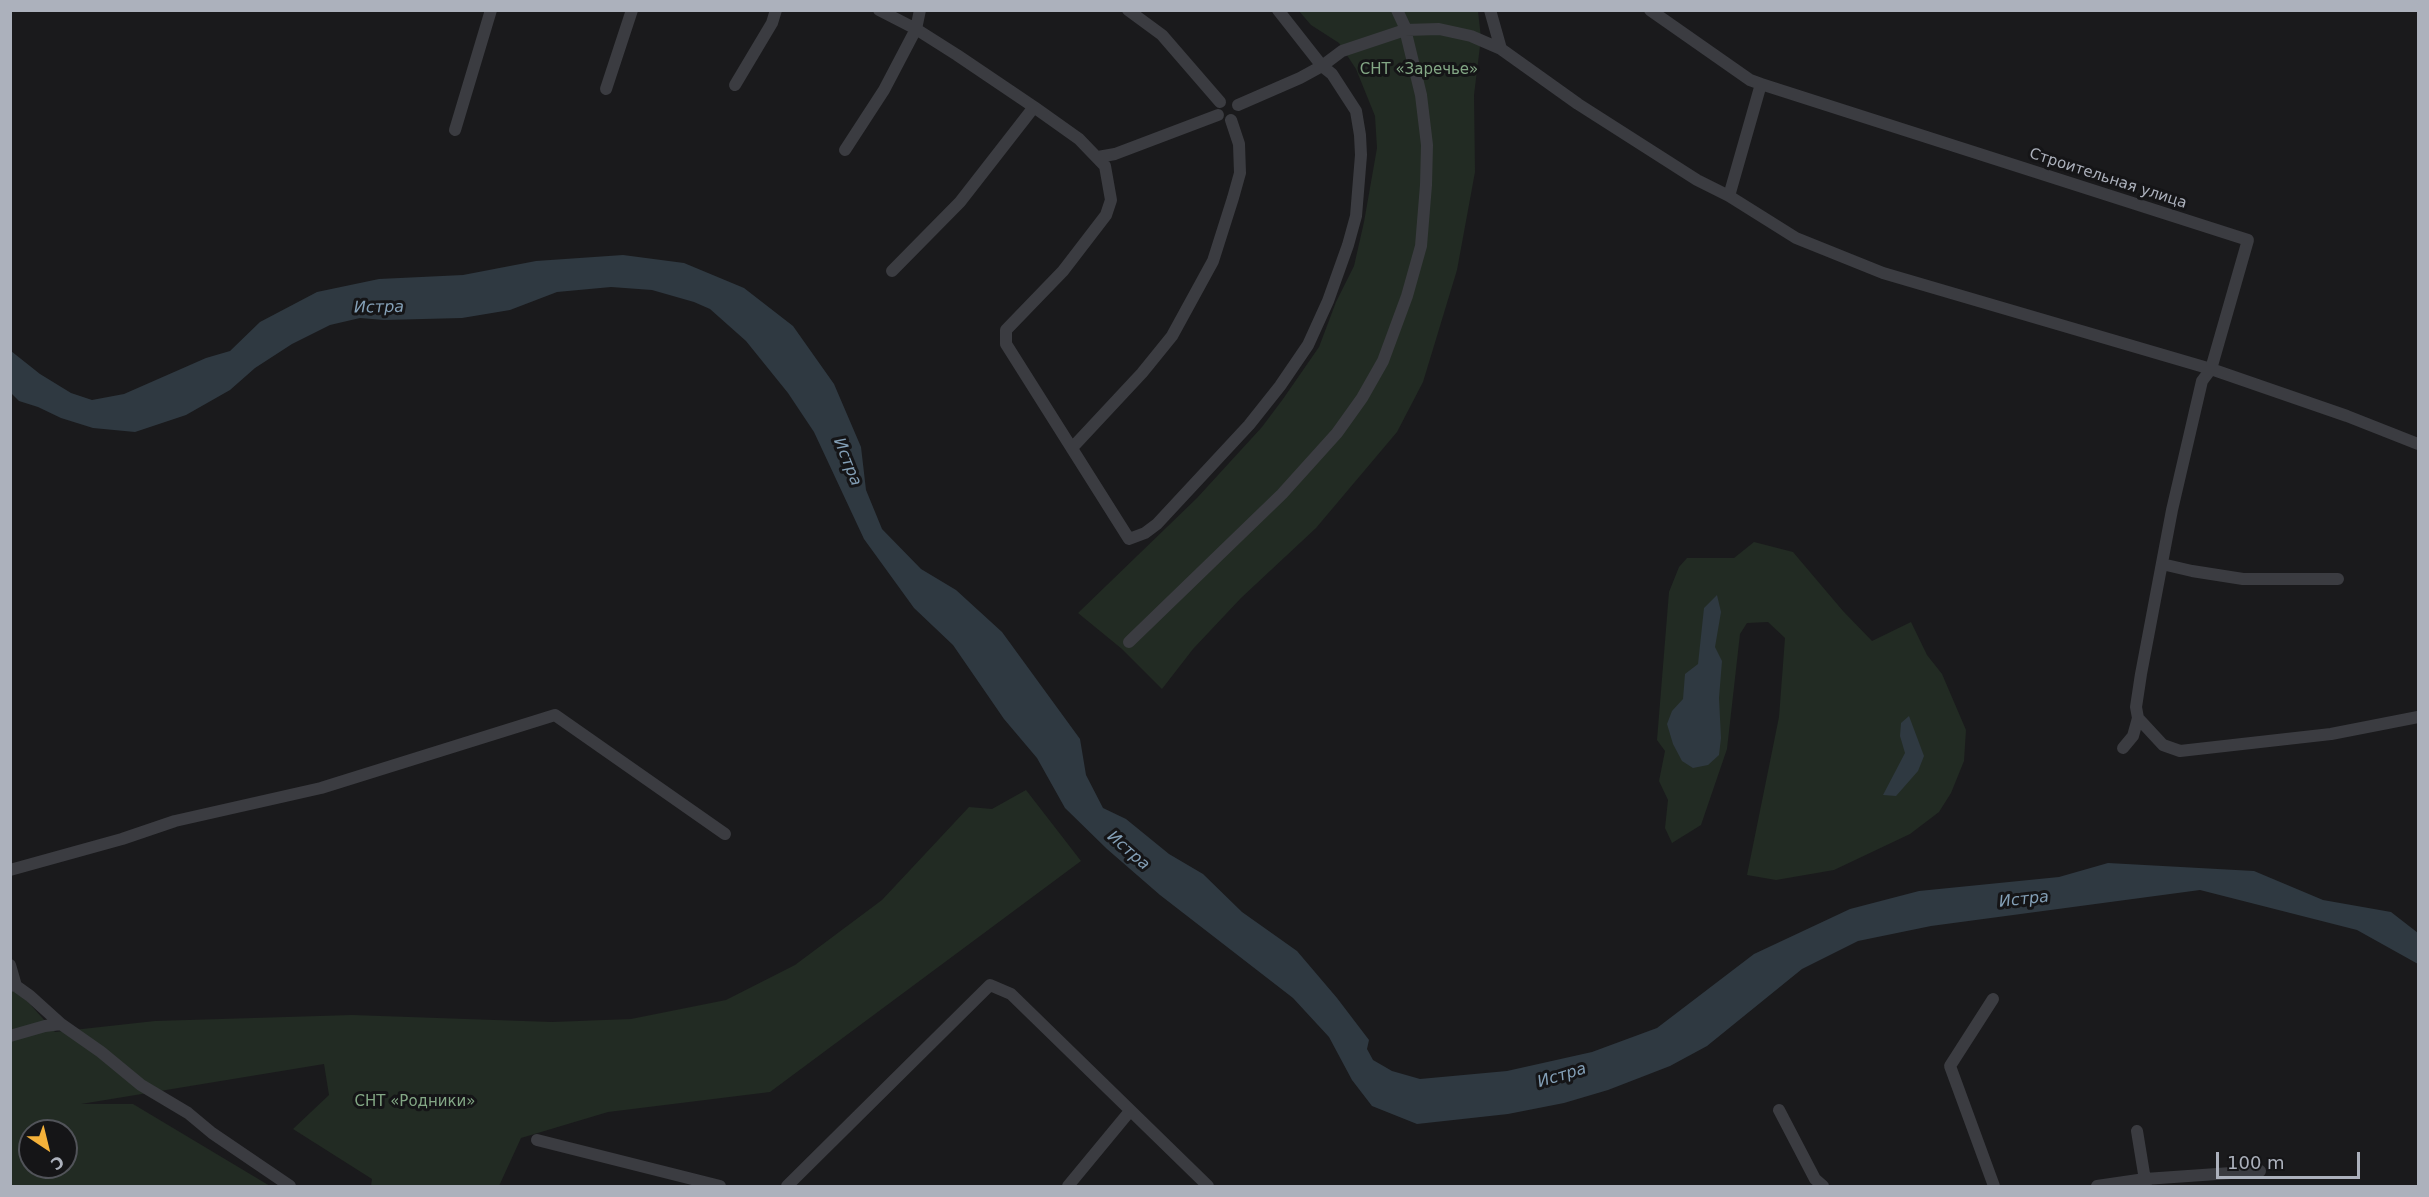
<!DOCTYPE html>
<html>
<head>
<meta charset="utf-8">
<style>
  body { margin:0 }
  #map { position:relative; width:2429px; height:1197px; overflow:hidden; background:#1a1a1c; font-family:"DejaVu Sans",sans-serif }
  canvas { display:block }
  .frame { position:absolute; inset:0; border:12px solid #acb1bc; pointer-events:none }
  .north { position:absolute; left:18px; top:1119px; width:60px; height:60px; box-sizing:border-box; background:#151517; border:2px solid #515359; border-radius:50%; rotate:145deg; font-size:16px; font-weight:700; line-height:24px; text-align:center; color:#acb1bc }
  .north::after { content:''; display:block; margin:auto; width:21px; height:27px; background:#f4b13a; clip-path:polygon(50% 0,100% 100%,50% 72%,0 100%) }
  .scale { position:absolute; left:2216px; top:1152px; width:144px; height:27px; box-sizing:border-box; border:3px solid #acb1bc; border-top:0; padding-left:8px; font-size:18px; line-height:21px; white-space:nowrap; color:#acb1bc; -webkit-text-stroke:4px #151517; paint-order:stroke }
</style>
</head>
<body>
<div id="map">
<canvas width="2429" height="1197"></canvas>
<div class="frame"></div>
<div class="north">С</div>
<div class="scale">100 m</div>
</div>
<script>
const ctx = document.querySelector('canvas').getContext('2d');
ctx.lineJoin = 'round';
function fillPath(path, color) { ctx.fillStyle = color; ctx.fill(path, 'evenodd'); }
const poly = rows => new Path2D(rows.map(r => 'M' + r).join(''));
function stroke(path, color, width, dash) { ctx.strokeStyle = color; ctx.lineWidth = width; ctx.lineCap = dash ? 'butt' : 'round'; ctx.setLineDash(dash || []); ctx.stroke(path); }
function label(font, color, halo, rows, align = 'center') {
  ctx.font = font + ' "DejaVu Sans",sans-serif'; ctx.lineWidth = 6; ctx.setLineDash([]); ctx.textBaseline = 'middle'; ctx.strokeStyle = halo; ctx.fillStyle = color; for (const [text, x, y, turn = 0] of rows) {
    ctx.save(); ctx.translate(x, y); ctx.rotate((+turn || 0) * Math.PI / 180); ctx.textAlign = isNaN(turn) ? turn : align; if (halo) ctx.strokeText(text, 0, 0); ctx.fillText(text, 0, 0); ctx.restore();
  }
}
fillPath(poly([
  [1299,11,1478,11,1481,38,1474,95,1475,172,1457,270,1423,382,1397,432,1316,528,1241,598,1193,649,1162,689,1122,649,1078,613,1197,498,1262,427,1283,399,1319,347,1336,302,1354,266,1364,222,1377,148,1375,116,1356,69,1339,43,1311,25],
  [1754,542,1793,552,1843,611,1872,641,1911,622,1927,655,1942,674,1966,730,1964,761,1951,793,1939,812,1910,834,1834,870,1776,880,1747,875,1779,717,1785,638,1768,622,1747,623,1740,634,1727,749,1701,825,1672,843,1665,828,1668,800,1659,781,1665,751,1657,740,1669,592,1679,567,1687,558,1734,558],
  [1026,790,1081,861,770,1092,608,1112,521,1138,499,1186,371,1186,372,1179,293,1129,329,1095,324,1064,81,1104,133,1104,270,1186,11,1186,10,988,19,992,55,1032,155,1021,352,1015,552,1022,631,1019,726,1000,795,965,882,900,969,807,992,809],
  [30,1131,66,1131,66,1167,30,1167]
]), '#222b23');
fillPath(poly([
  [623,255,684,263,744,288,793,326,834,384,861,447,866,490,882,529,921,569,956,590,1002,632,1080,739,1086,775,1103,808,1126,819,1169,854,1203,874,1242,912,1297,951,1337,998,1369,1040,1367,1049,1373,1060,1392,1071,1420,1079,1507,1071,1592,1052,1657,1028,1754,954,1850,909,1919,891,2059,877,2108,863,2254,871,2323,900,2391,912,2418,933,2418,964,2357,930,2200,890,1931,926,1858,941,1802,969,1707,1046,1670,1066,1608,1090,1564,1103,1508,1114,1417,1124,1372,1106,1352,1080,1329,1037,1293,998,1160,895,1107,849,1065,808,1037,758,1004,719,953,645,914,608,864,539,814,432,788,393,746,341,710,309,694,302,652,290,611,287,557,292,510,310,462,318,384,320,360,318,330,325,292,344,255,368,230,390,186,415,135,432,93,428,61,418,38,407,19,401,11,393,11,351,40,374,71,393,92,400,124,394,206,358,230,351,260,322,317,292,379,279,463,275,536,261],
  [1717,595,1721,612,1715,647,1722,661,1719,698,1721,738,1719,755,1708,765,1693,768,1682,761,1673,744,1667,724,1672,711,1683,699,1685,674,1698,664,1704,608],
  [1909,716,1924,756,1918,771,1896,796,1883,795,1905,753,1900,736,1901,723]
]), '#2f3941');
stroke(poly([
  [879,10,916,29,957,55,1034,107,1079,139,1105,166,1111,200,1106,215,1063,271,1006,330,1006,344,1129,539,1145,533,1157,524,1249,425,1280,386,1308,345,1328,301,1348,245,1356,216,1361,155,1360,135,1356,111,1332,74,1322,66,1278,10],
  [1128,10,1162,35,1220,102],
  [1490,10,1501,49],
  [1650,10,1750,80,1761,84,1729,196],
  [1761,84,2248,240,2211,369,2202,381,2172,510,2141,674,2136,707,2138,718,2163,745,2180,751,2331,734,2418,717],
  [735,85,772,23,776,10],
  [606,89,632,10],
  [1238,105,1300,78,1322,66,1342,51,1405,30,1439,29,1471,36,1501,49,1578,104,1697,180,1729,196,1796,238,1883,273,2211,369,2347,416,2418,444],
  [455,130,491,10],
  [845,150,884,90,916,29,920,10],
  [1098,157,1115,154,1218,115],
  [892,271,960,202,1034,107],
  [1072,448,1142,373,1172,336,1213,261,1233,198,1240,173,1239,144,1231,120],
  [2162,564,2192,571,2243,579,2338,579],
  [1129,642,1282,494,1337,433,1362,398,1383,361,1407,296,1421,246,1426,185,1427,145,1421,95,1404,25,1397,10],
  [2123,748,2133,736,2138,718],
  [10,870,122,839,175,821,321,788,555,715,725,834],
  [10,965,16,986],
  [10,985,16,986,30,996,61,1024,101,1052,141,1085,188,1113,212,1133,290,1186],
  [1993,999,1950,1066,1994,1186],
  [10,1036,45,1026,61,1024],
  [1779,1110,1815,1179,1823,1186],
  [2137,1131,2146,1186],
  [537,1140,720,1186],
  [787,1186,990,985,1011,994,1208,1186],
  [1068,1186,1130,1111],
  [2097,1186,2145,1179,2260,1171]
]), '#3b3c41', 12);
label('15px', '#83a785', '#151517', [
  ["СНТ «Заречье»",1419,70],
  ["СНТ «Родники»",415,1102]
]);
label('15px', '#acb1bc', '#151517', [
  ["Строительная улица",2108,179,18]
]);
label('italic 16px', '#84a0b7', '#151517', [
  ["Истра",379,308,-1],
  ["Истра",847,462,68],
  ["Истра",1128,851,41],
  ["Истра",2024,900,-6],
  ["Истра",1562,1076,-17]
]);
</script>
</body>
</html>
